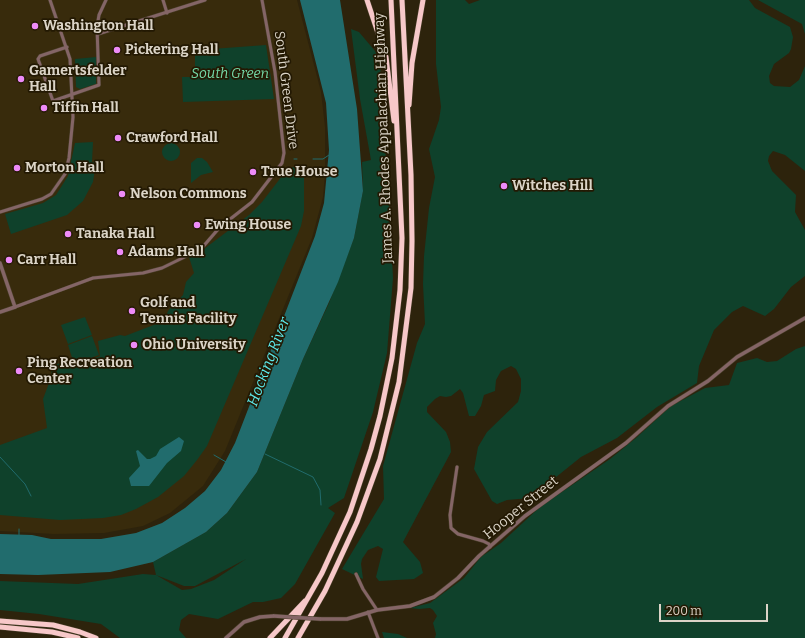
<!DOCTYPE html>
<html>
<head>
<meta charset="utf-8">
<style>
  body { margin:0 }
  #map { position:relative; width:805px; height:638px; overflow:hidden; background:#2d230c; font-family:Bitter,serif }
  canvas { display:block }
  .scale { position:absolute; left:659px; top:604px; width:109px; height:18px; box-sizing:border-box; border:2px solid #dbd4c7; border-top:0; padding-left:5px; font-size:12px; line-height:14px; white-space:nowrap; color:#dbd4c7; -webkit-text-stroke:3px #231903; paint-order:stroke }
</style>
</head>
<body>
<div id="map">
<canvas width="805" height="638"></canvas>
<div class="scale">200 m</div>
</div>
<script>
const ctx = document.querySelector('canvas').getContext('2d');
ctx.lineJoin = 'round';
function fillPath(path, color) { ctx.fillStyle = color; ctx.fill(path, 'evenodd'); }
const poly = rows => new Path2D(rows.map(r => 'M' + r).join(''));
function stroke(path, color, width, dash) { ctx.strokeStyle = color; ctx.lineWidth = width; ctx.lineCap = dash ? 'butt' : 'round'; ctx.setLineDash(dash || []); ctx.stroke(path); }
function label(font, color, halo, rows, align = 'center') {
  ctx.font = font + ' Bitter,serif'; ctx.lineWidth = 3.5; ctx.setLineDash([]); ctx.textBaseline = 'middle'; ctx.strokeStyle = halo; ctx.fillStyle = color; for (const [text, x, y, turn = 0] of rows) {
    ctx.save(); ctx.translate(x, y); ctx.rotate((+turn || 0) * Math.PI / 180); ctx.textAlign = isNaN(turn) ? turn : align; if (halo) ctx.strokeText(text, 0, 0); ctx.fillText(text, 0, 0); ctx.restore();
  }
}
fillPath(poly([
  [0,0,297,0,321,92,325,127,325,174,323,197,312,238,225,451,203,486,170,513,143,526,104,533,54,534,0,531]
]), '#382b0c');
fillPath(poly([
  [436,0,465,0,469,4,480,0,749,0,755,8,790,27,793,37,791,49,789,53,774,64,769,76,770,83,774,86,790,87,799,80,805,66,805,171,785,155,773,151,769,156,768,161,772,171,796,195,795,212,805,230,805,276,791,287,774,309,765,316,743,306,732,312,714,330,699,366,697,383,657,407,617,438,581,457,530,498,507,500,497,504,492,501,474,469,478,447,487,432,518,402,521,391,521,379,516,369,511,366,501,371,496,380,495,391,484,395,481,406,475,416,469,416,463,393,460,389,451,396,446,397,440,396,435,399,427,407,427,412,446,432,450,442,451,452,403,542,420,562,423,573,414,579,379,581,376,577,383,549,378,546,368,550,362,559,361,564,363,579,342,569,384,499,383,466,417,343,425,324,423,284,424,256,429,208,435,177,429,149,439,120,441,107,436,64],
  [758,0,805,0,805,34,802,24],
  [351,29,359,32,375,51,381,64,378,101,382,137,387,161,393,278,387,353,373,412,344,498,328,508,335,513,295,584,281,598,263,602,253,602,218,619,189,614,181,620,179,630,186,638,120,638,101,624,39,614,0,610,0,581,78,584,143,574,156,575,153,562,206,532,227,513,257,472,303,359,329,303,354,238,363,191,362,162,371,160,360,99],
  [246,559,214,580,191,589,182,590,156,575,184,586,195,586],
  [266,45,274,99,183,102,182,77,195,77,195,55,198,50],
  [96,57,96,84,80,89,76,87,75,59],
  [93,142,92,162,96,162,93,182,83,201,67,215,11,234,5,214,43,203,56,195,68,176,75,143],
  '162 152a9 9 0 1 1 18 0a9 9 0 1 1-18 0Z',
  [197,158,202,158,207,162,213,172,201,175,191,183,191,163],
  [289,167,304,168,304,211,301,226,207,446,197,460,184,476,158,497,136,509,121,515,103,518,60,520,0,515,0,445,47,428,43,399,52,375,50,366,71,360,74,366,100,356,98,341,120,335,125,336,164,321,168,311,183,295,186,282,194,273,189,257,204,249,249,215,262,202],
  [85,317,92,335,68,344,61,325],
  [92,336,99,355,74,364,68,345],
  [805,346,805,638,435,638,436,634,433,623,437,616,433,610,430,608,419,609,410,608,430,603,464,578,481,557,501,543,540,507,610,459,636,438,671,406,705,388,729,385,737,363,757,358,767,362,777,361,796,349],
  [382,632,398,634,407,638,384,638]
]), '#0f412b');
fillPath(poly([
  [300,0,340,0,357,109,363,191,354,238,338,282,303,359,257,472,227,513,206,532,153,562,110,572,38,575,0,574,0,534,32,535,51,539,101,539,136,533,162,523,185,508,205,491,221,470,235,443,315,236,324,203,329,150,326,103],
  [179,437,184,441,181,451,167,463,149,486,131,486,129,478,140,466,136,451,138,450,147,459,150,459,156,456,160,449]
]), '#216c6d');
stroke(poly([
  [294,159,297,159],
  [313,159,323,159,329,155],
  [265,454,313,477,320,490,321,505],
  [214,455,226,462],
  [0,457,25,484,31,496],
  [19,536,19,529]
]), '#216c6d', 1);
const minor = poly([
  [163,0,167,13],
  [98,34,205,0],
  [67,47,40,56,38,59,53,101,99,85,97,27,99,15,106,0],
  [0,212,42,199,51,194,65,174,69,158,73,117,70,59,50,0],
  [15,307,93,278,143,273,162,268,201,249,220,227,252,202,282,163,284,153,275,72,262,0],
  [457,467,450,515,451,528,458,534,483,541,489,544,490,547],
  [356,574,363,589,377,610],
  [368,612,378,638]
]);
const tertiary = poly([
  [0,263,15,307,0,312],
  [320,619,347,619,377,610,410,606,434,597,458,578,479,556,525,516,626,443,668,406,708,381,737,357,805,318],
  [226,638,244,622,260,617,274,616]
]);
const motorway = poly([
  [367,0,386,57,394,121],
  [409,105,412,63,423,0],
  [0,621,53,625,80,632,96,638],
  [0,627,52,632,78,638],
  [270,638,305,601],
  [285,638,322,573,350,512,371,449,380,416,392,358,400,290,402,238,391,0],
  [298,638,325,591,357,522,380,459,399,382,411,288,412,241,411,175,402,0]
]);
stroke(minor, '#493f2a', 4);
stroke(tertiary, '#493f2a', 4.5);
stroke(motorway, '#493f2a', 6);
stroke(minor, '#846566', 3);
stroke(tertiary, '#846566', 3.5);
stroke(motorway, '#f7c8c9', 5);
const tertiaryBridge = poly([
  [274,616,320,619]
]);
stroke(tertiaryBridge, '#493f2a', 4.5, []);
stroke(tertiaryBridge, '#846566', 3.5);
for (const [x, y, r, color] of [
  [35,26,4,"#ee8bf8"],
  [117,50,4,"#ee8bf8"],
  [21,79,4,"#ee8bf8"],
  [44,108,4,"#ee8bf8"],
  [118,138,4,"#ee8bf8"],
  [17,168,4,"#ee8bf8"],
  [253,172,4,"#ee8bf8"],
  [504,186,4,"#ee8bf8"],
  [122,194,4,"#ee8bf8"],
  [197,225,4,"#ee8bf8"],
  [68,234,4,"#ee8bf8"],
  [120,252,4,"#ee8bf8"],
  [9,260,4,"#ee8bf8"],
  [132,311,4,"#ee8bf8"],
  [134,345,4,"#ee8bf8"],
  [19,371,4,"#ee8bf8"]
]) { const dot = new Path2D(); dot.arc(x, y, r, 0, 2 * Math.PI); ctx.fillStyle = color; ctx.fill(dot); stroke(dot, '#231903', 1.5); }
label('bold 14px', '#dbd4c7', '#231903', [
  ["Washington Hall",43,26],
  ["Pickering Hall",125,50],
  ["Gamertsfelder",29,71],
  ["Hall",29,87],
  ["Tiffin Hall",52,108],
  ["Crawford Hall",126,138],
  ["Morton Hall",25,168],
  ["True House",261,172],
  ["Witches Hill",512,186],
  ["Nelson Commons",130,194],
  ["Ewing House",205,225],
  ["Tanaka Hall",76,234],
  ["Adams Hall",128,252],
  ["Carr Hall",17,260],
  ["Golf and",140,303],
  ["Tennis Facility",140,319],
  ["Ohio University",142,345],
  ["Ping Recreation",27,363],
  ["Center",27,379]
], 'left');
label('italic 14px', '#74d8a7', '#231903', [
  ["South Green",230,74]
]);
label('14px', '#dbd4c7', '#231903', [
  ["South Green Drive",286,90,83],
  ["James A. Rhodes Appalachian Highway",384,138,-92],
  ["Hooper Street",521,508,-39]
]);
label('italic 15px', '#5de9eb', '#231903', [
  ["Hocking River",269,362,-69]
]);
</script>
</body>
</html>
